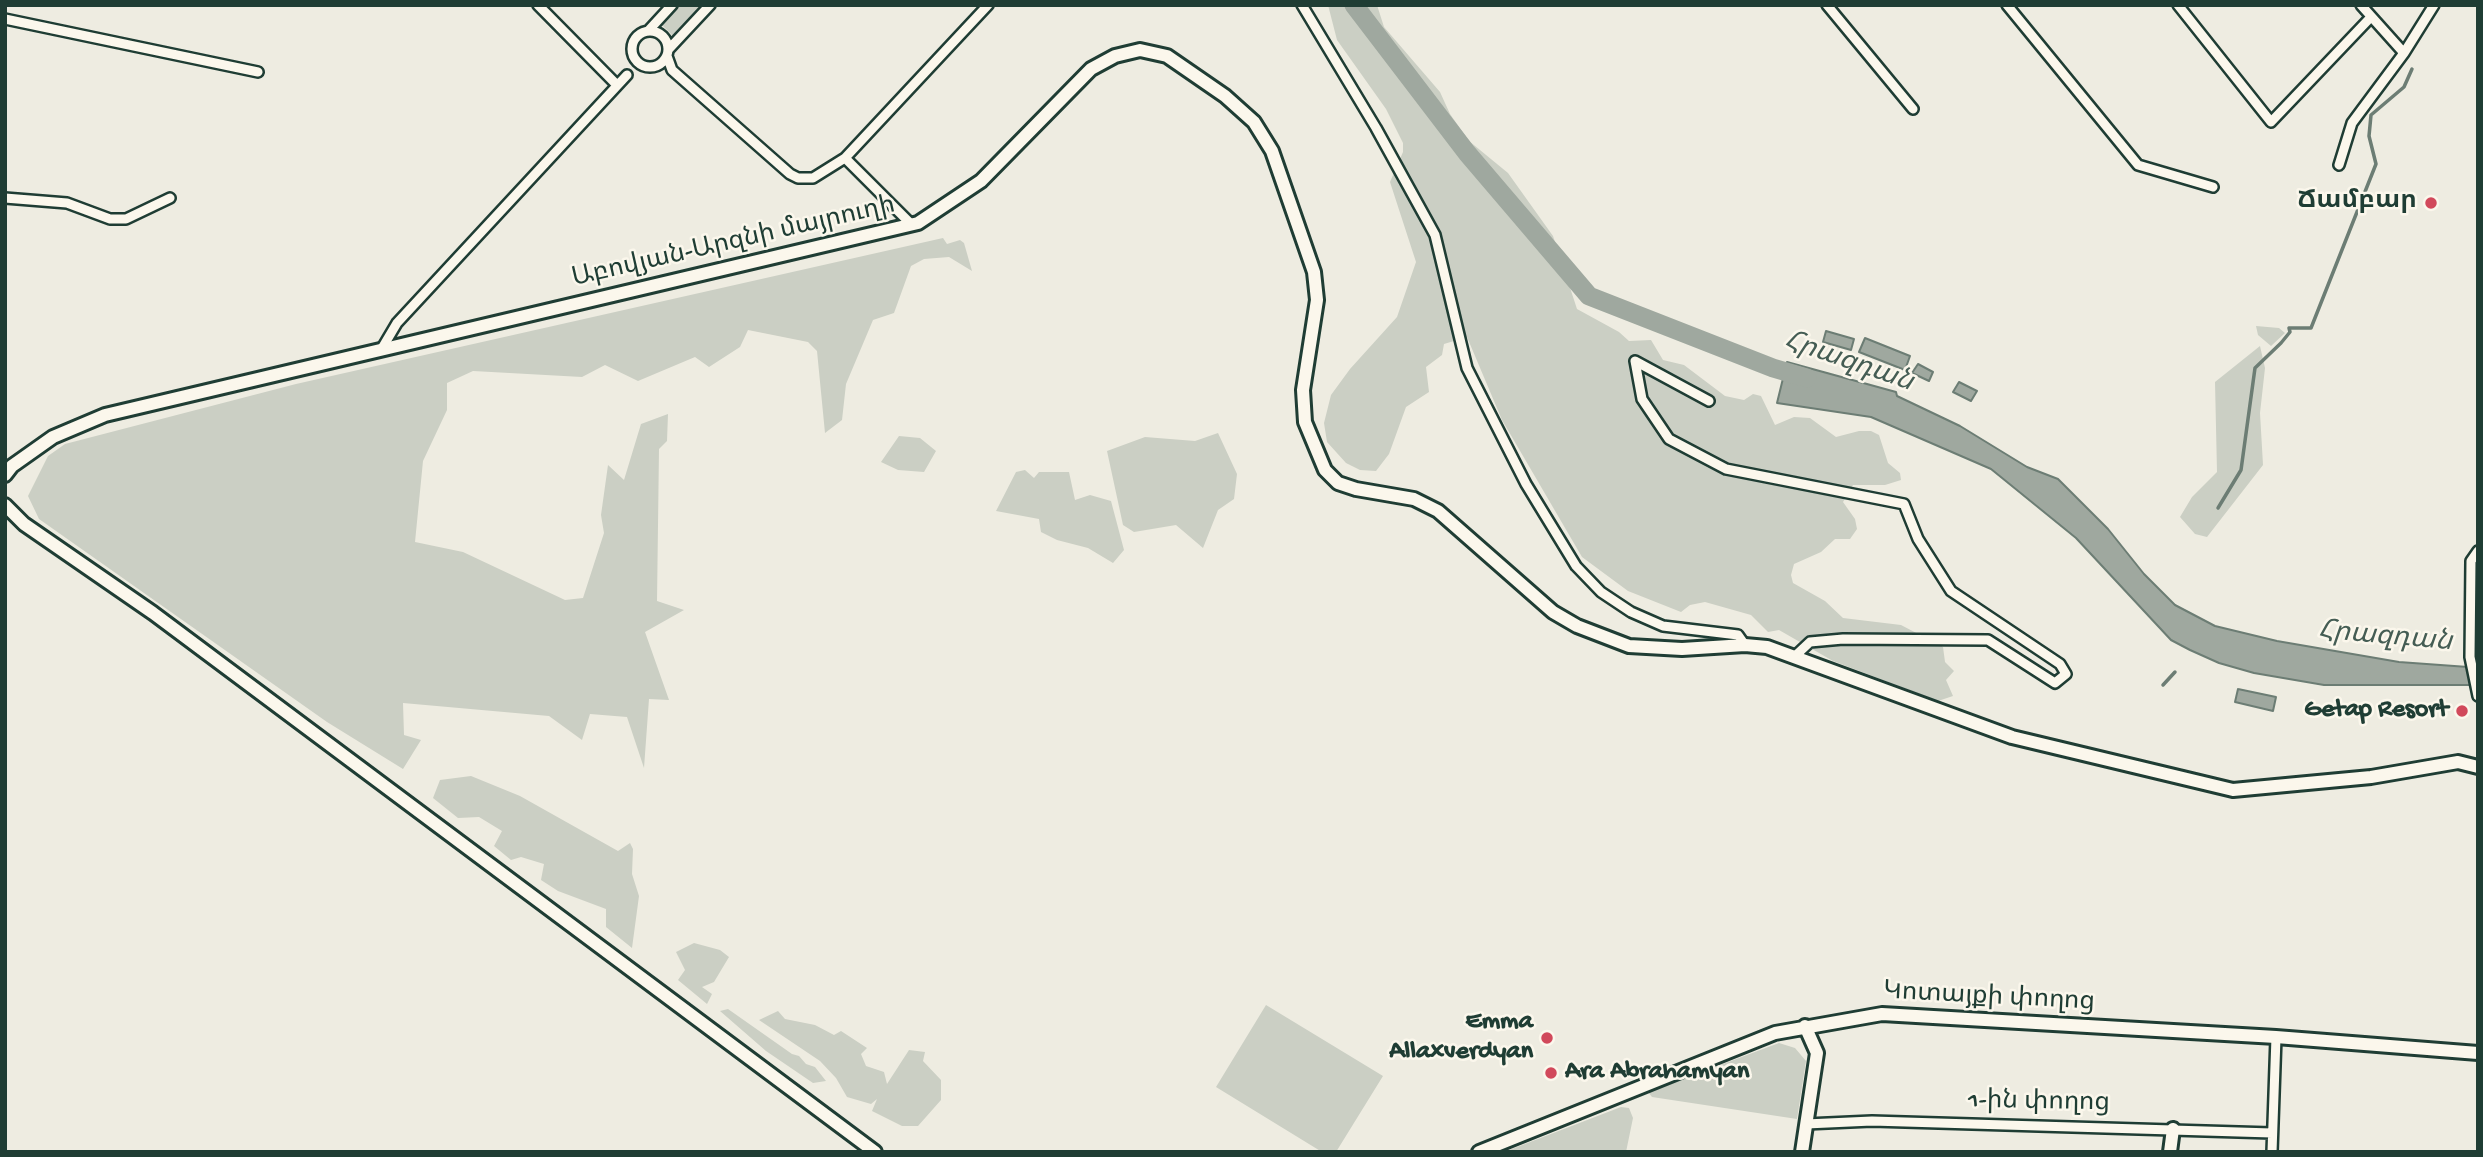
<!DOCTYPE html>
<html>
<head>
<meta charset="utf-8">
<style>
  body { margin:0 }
  #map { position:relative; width:2483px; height:1157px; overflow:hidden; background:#eeece1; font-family:"Gochi Hand",sans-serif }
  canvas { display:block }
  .frame { position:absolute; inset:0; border:7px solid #1f3d34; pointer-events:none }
</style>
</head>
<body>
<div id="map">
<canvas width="2483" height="1157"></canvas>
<div class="frame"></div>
</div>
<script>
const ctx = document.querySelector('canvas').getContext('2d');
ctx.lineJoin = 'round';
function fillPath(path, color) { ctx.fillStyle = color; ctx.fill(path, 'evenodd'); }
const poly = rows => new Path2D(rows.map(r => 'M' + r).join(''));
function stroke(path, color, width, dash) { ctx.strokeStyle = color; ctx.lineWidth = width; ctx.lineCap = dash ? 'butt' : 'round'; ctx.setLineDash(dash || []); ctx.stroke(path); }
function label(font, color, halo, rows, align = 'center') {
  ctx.font = font + ' "Gochi Hand","Noto Sans Armenian",sans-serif'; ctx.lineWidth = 5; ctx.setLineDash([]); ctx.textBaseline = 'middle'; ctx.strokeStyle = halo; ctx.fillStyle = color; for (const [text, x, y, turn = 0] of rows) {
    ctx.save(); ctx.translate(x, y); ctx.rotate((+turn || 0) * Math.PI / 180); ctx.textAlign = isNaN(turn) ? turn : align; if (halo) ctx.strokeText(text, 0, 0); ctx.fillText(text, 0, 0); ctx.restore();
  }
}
fillPath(poly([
  [678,5,702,5,673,36,661,24],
  [1328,5,1377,5,1384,27,1440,92,1450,114,1469,141,1508,173,1553,236,1577,309,1619,332,1629,341,1651,340,1663,360,1684,365,1725,396,1744,400,1753,394,1761,396,1775,425,1794,417,1810,418,1836,437,1859,431,1871,431,1879,435,1888,463,1900,473,1901,480,1885,485,1853,485,1843,502,1855,519,1857,529,1850,539,1835,539,1821,552,1794,564,1791,575,1793,583,1825,601,1843,618,1901,625,1943,647,1945,662,1954,671,1946,680,1953,696,1938,701,1833,661,1779,630,1768,632,1751,615,1705,602,1690,605,1681,612,1628,591,1582,557,1502,420,1467,337,1444,344,1442,355,1426,367,1429,392,1406,407,1389,454,1376,471,1360,470,1346,463,1327,442,1324,423,1331,395,1350,369,1397,317,1416,262,1390,182,1403,152,1403,143,1386,109,1337,40],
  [943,238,947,244,960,240,964,243,972,271,949,257,924,259,911,266,894,313,873,320,846,384,842,420,825,433,817,351,808,342,748,330,740,347,709,367,695,357,638,381,605,365,582,377,473,371,447,383,447,410,423,461,415,542,463,552,565,600,583,598,604,533,601,515,608,465,624,480,641,424,668,414,667,441,659,449,657,601,684,610,645,632,669,700,649,699,644,768,627,717,590,714,582,740,549,716,403,703,404,735,421,740,403,769,327,722,39,519,28,496,48,456,65,444,296,384],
  [2256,326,2279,328,2285,333,2271,346,2258,335],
  [2260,346,2265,368,2260,413,2263,465,2207,537,2195,534,2180,517,2192,497,2217,472,2215,382],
  [1218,433,1237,474,1234,499,1218,510,1203,548,1176,525,1134,532,1123,525,1107,451,1145,437,1195,441],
  [899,436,920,438,936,451,924,472,898,470,881,462],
  [1025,470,1034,478,1039,472,1069,472,1075,500,1090,495,1111,501,1124,550,1113,563,1088,548,1057,540,1041,532,1039,519,996,511,1016,472],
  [471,776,520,796,618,851,630,843,633,849,632,874,639,896,632,948,606,927,606,909,558,891,541,880,544,864,521,857,511,860,494,846,502,831,479,817,458,818,433,798,440,780],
  [694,943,720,950,729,957,714,982,702,987,712,994,707,1004,678,980,685,970,676,952],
  [1266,1005,1383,1076,1336,1152,1322,1152,1216,1087],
  [728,1009,792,1054,799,1056,806,1064,815,1067,826,1081,813,1083,766,1051,720,1011],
  [778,1011,785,1019,815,1025,834,1035,841,1031,867,1048,861,1054,866,1066,884,1072,887,1084,909,1050,925,1052,923,1061,941,1080,941,1100,918,1126,902,1126,872,1111,877,1099,871,1104,847,1097,836,1078,820,1061,759,1020],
  [1779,1043,1795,1048,1806,1061,1797,1119,1652,1097,1648,1092],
  [1621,1107,1629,1108,1633,1118,1626,1152,1504,1152]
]), '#cbcfc4');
const water = poly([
  [1826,331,1854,339,1851,350,1823,342,1826,331],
  [1865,338,1910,356,1905,370,1859,352,1865,338],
  [1787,362,1896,392,1897,396,1960,426,2027,467,2058,479,2108,529,2144,574,2175,605,2215,626,2277,641,2399,662,2468,667,2478,664,2478,682,2473,685,2324,685,2254,673,2219,663,2190,650,2171,640,2076,538,1991,469,1871,417,1777,403,1787,362],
  [1918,364,1933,372,1929,381,1912,373,1918,364],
  [1959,382,1977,391,1971,401,1953,392,1959,382],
  [2238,689,2276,697,2273,711,2235,702,2238,689]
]);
fillPath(water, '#9fa89f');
stroke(water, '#6c7d74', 2);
stroke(poly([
  [2218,508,2241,470,2255,368,2281,343,2290,332,2289,328,2311,328,2376,164,2369,136,2371,115,2404,87,2412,69],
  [2163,685,2175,672]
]), '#6c7d74', 3.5);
stroke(poly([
  [1354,5,1467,153,1589,296,1773,368,1807,378]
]), '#9fa89f', 19);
const street = poly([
  [538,5,617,85],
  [1302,5,1376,128,1435,235,1467,368,1526,484,1576,566,1601,592,1631,612,1663,626,1738,635,1745,645],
  [1827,5,1913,109],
  [2007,5,2138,165,2213,187],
  [2178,5,2271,122,2371,17],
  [2361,5,2404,53],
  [5,19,258,72],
  [649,30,672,5],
  '632 49a18 18 0 1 1 36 0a18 18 0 1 1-36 0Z',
  [668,50,710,5],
  [667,56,672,70,790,174,798,178,813,178,845,158,988,5],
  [845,158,912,225],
  [2339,165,2352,123,2404,53,2434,5],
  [5,198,67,203,110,219,126,219,170,198],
  [381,350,397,323,627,75],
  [1709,401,1635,361,1642,399,1669,439,1726,469,1904,504,1918,539,1951,591,2060,664,2066,674,2055,683,1988,640,1843,639,1810,642,1794,657],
  [2478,551,2471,561,2470,657,2478,696],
  [1806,1124,1872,1121,2272,1133],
  [2272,1152,2276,1037]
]);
const secondary = poly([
  [5,475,12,466,53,437,105,415,918,223,981,181,1091,69,1115,56,1140,50,1167,56,1225,96,1254,122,1272,151,1314,272,1317,300,1303,390,1305,422,1325,470,1338,483,1356,489,1414,499,1438,511,1553,612,1577,626,1629,646,1682,649,1745,645,1767,647,2012,737,2233,790,2371,777,2458,762,2478,767],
  [5,505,24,524,153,613,875,1152],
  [1479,1152,1775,1033,1882,1014,2276,1037,2478,1053],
  [1802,1152,1817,1053,1805,1026],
  [2170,1152,2173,1129]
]);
stroke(street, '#1f3d34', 14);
stroke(secondary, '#1f3d34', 18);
stroke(street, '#fbf7ec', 9);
stroke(secondary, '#fbf7ec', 12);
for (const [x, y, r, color] of [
  [2431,203,7,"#d1495b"],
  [2462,711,7,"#d1495b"],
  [1547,1038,7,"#d1495b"],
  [1551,1073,7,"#d1495b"]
]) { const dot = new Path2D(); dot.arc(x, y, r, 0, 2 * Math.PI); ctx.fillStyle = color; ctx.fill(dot); stroke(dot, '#fbf7ec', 2.5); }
label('bold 26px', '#1f3d34', '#fbf7ec', [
  ["Ճամբար",2417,203],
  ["Getap Resort",2448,711],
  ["Emma",1533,1023],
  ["Allaxverdyan",1533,1053],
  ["Ara Abrahamyan",1565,1073,"left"]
], 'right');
label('26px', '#1f3d34', '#fbf7ec', [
  ["Աբովյան-Արզնի մայրուղի",734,244,-13],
  ["Կոտայքի փողոց",1989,999,3],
  ["1-ին փողոց",2039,1104,1]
]);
label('italic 28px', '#455d54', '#fbf7ec', [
  ["Հրազդան",1848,364,19],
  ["Հրազդան",2385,639,5]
]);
</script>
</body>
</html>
